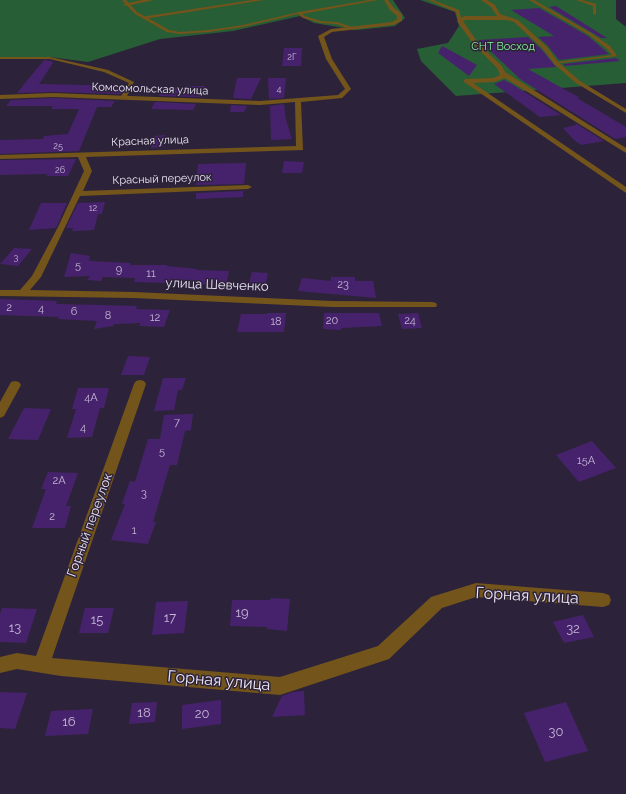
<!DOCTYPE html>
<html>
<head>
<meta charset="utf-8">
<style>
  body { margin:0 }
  canvas { display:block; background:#2c2239 }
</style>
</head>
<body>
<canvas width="626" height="794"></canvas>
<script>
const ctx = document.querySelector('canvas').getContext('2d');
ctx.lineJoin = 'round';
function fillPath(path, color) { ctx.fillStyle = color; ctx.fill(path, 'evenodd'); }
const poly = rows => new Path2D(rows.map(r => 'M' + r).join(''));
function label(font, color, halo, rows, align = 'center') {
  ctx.font = font + ' Raleway,sans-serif'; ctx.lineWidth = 3; ctx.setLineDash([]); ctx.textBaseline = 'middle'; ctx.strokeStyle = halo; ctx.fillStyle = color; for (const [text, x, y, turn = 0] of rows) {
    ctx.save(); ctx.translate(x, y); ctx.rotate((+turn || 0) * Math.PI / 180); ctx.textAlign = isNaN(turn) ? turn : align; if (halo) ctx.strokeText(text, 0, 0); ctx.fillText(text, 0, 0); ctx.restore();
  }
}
fillPath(poly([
  [0,0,393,0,405,18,395,26,357,30,314,23,300,16,233,31,160,39,88,62,50,57,0,57],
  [420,0,616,0,616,19,626,27,626,83,456,96,421,61,417,49,448,43,459,26,455,12]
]), '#285e35');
fillPath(poly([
  [556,6,607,38,601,38,549,7],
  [539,8,588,36,609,54,559,60,548,46,538,37,554,36,511,10],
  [528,37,542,50,556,67,528,69,580,98,577,98,626,127,626,137,615,139,520,79,479,40],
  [442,46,477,65,469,76,438,53],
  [284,48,302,48,301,66,282,66],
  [616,58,620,61,565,66,563,64],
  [44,60,51,61,53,63,39,84,125,86,121,94,53,92,17,93],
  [237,78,261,78,251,99,233,98],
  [268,78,286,78,284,98,269,99],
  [504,80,512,84,561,115,540,117,494,84],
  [187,86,205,86,200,97,159,96,164,87,186,88],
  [53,98,115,101,111,107,97,107,79,151,0,154,0,140,43,139,44,136,68,134,79,109,51,109,53,106,6,106,11,100],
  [155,102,196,104,193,110,151,109],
  [284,104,286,120,292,139,271,140,270,106],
  [231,105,247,106,244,112,230,112],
  [575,123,604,141,581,145,573,139,563,128,576,125],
  [165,135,163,147,151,148,154,136],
  [76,159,68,176,46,176,48,174,0,175,0,160],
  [284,161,304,162,302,173,282,173],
  [246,163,244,184,196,185,198,164],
  [243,191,243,197,196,199,196,193],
  [105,202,102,214,98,214,94,230,72,231,73,228,66,228,78,203],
  [41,203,67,203,56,228,29,230],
  [14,248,32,249,18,266,0,264],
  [71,253,90,256,89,261,131,263,130,265,167,265,167,266,197,269,196,270,229,271,226,285,134,282,135,278,103,277,101,281,87,280,90,276,64,277],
  [252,272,268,273,265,287,248,286],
  [331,277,355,277,355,281,373,281,376,298,298,291,302,278,331,281],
  [0,299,57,301,56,304,137,306,136,309,170,310,164,327,139,326,141,323,114,324,113,326,94,329,97,321,58,319,59,317,0,315],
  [267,313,286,313,284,332,237,332,241,314,267,314],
  [324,313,379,313,382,326,341,328,341,330,323,329],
  [418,313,422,328,402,329,398,314],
  [128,356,150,357,144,375,121,375],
  [163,378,186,378,182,390,178,390,174,410,154,411],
  [78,388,109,388,104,408,100,408,92,437,67,438,76,409,72,409],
  [24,408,51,409,38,440,8,439],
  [193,414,191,430,185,431,177,465,170,465,153,522,156,522,148,544,111,540,125,504,122,504,130,481,135,482,148,439,160,439,164,415],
  [592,441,616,468,579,482,556,455],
  [48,472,78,473,66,506,71,506,65,528,32,528,46,489,41,489],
  [271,598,290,599,287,631,267,629,267,627,230,626,232,600,270,600],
  [188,601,184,633,152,635,156,602],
  [2,608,37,609,26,643,0,642,0,614],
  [85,608,114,608,108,633,79,633],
  [583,615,594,637,564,643,553,622],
  [304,691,305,715,272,717,282,696,293,692],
  [0,692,27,693,15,729,0,728],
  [221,700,221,724,182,729,182,705],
  [157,702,155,722,129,724,132,703],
  [566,702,588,751,545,762,524,713],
  [93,709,88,734,45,736,51,711]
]), '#47226c');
fillPath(poly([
  [122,0,126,0,137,12,169,30,180,32,209,30,243,25,299,12,369,0,378,0,302,14,305,16,321,21,337,22,355,28,354,30,336,24,320,23,303,18,298,14,243,27,209,32,180,34,167,32,135,14,122,0],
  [428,0,433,0,459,10,462,21,460,22,458,21,456,12,428,0],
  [529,0,534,0,591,33,610,46,617,56,554,64,556,62,612,55,606,48,589,35,529,0],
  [576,0,582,0,596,4,596,15,593,14,593,6,576,0],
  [0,57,50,57,108,70,134,82,126,98,123,100,120,98,129,83,104,72,50,59,0,59,0,57],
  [576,81,580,81,626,109,626,113,576,83,576,81]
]), '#73541b');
fillPath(poly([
  [142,0,154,0,126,6,123,4,142,0],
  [252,0,264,0,144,19,141,17,252,0],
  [384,0,388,0,394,8,402,14,402,21,393,25,332,32,324,37,332,59,351,89,342,98,301,102,303,150,86,157,92,171,83,191,248,185,252,187,248,189,80,196,41,277,30,290,134,292,332,301,432,302,436,303,437,305,436,307,332,307,134,298,0,296,0,290,20,290,32,276,58,227,84,171,78,157,0,159,0,155,296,146,295,102,260,105,53,97,0,99,0,95,53,93,260,101,338,95,345,89,326,59,318,36,331,29,392,22,397,19,397,16,390,10,384,0],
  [481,0,487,0,495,5,500,14,518,20,547,47,558,62,581,82,576,83,554,64,543,49,514,22,507,20,465,20,463,21,478,43,502,66,505,72,626,148,626,153,505,78,494,82,473,83,626,187,626,193,464,82,464,80,466,79,493,78,500,75,497,68,474,45,457,21,464,16,497,16,491,7,481,0],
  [140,380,144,381,146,384,52,658,280,677,378,646,431,597,476,583,603,593,609,595,611,600,609,605,603,607,476,597,442,608,389,659,280,695,61,676,17,669,0,673,0,657,17,653,36,656,134,384,136,381,140,380],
  [15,381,19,382,21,385,4,416,0,418,0,402,11,382,15,381]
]), '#73541b');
label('9px', '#c3b5d3', null, [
  ["2Г",292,57],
  ["4",279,89],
  ["25",58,146],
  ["26",60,170],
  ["12",93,208],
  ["3",16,257]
]);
label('11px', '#84f09c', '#2c2239', [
  ["СНТ Восход",503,47]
]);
label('11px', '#ece6f5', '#2c2239', [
  ["Комсомольская улица",150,89,2],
  ["Красная улица",150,141,-2],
  ["Красный переулок",162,179,-2]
]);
label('11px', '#c3b5d3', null, [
  ["5",78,266],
  ["9",119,270],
  ["11",151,274],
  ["23",343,285],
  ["2",9,308],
  ["4",41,309],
  ["6",74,312],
  ["8",108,316],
  ["12",155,318],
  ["20",332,321],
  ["24",410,321],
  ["18",276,322],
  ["4А",91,398],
  ["7",177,423],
  ["4",83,428],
  ["5",162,452],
  ["15А",586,461],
  ["2А",59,481],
  ["3",144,494],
  ["2",52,517],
  ["1",134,531]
]);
label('13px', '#ece6f5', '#2c2239', [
  ["улица Шевченко",217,285,2],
  ["Горный переулок",90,525,-70]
]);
label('13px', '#c3b5d3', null, [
  ["19",242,613],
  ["17",170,618],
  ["15",97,620],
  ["13",15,628],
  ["32",573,629],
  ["18",144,713],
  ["20",202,714],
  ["16",69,722],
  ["30",556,732]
]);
label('16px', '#ece6f5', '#2c2239', [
  ["Горная улица",527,596,3],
  ["Горная улица",219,681,5]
]);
</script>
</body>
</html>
